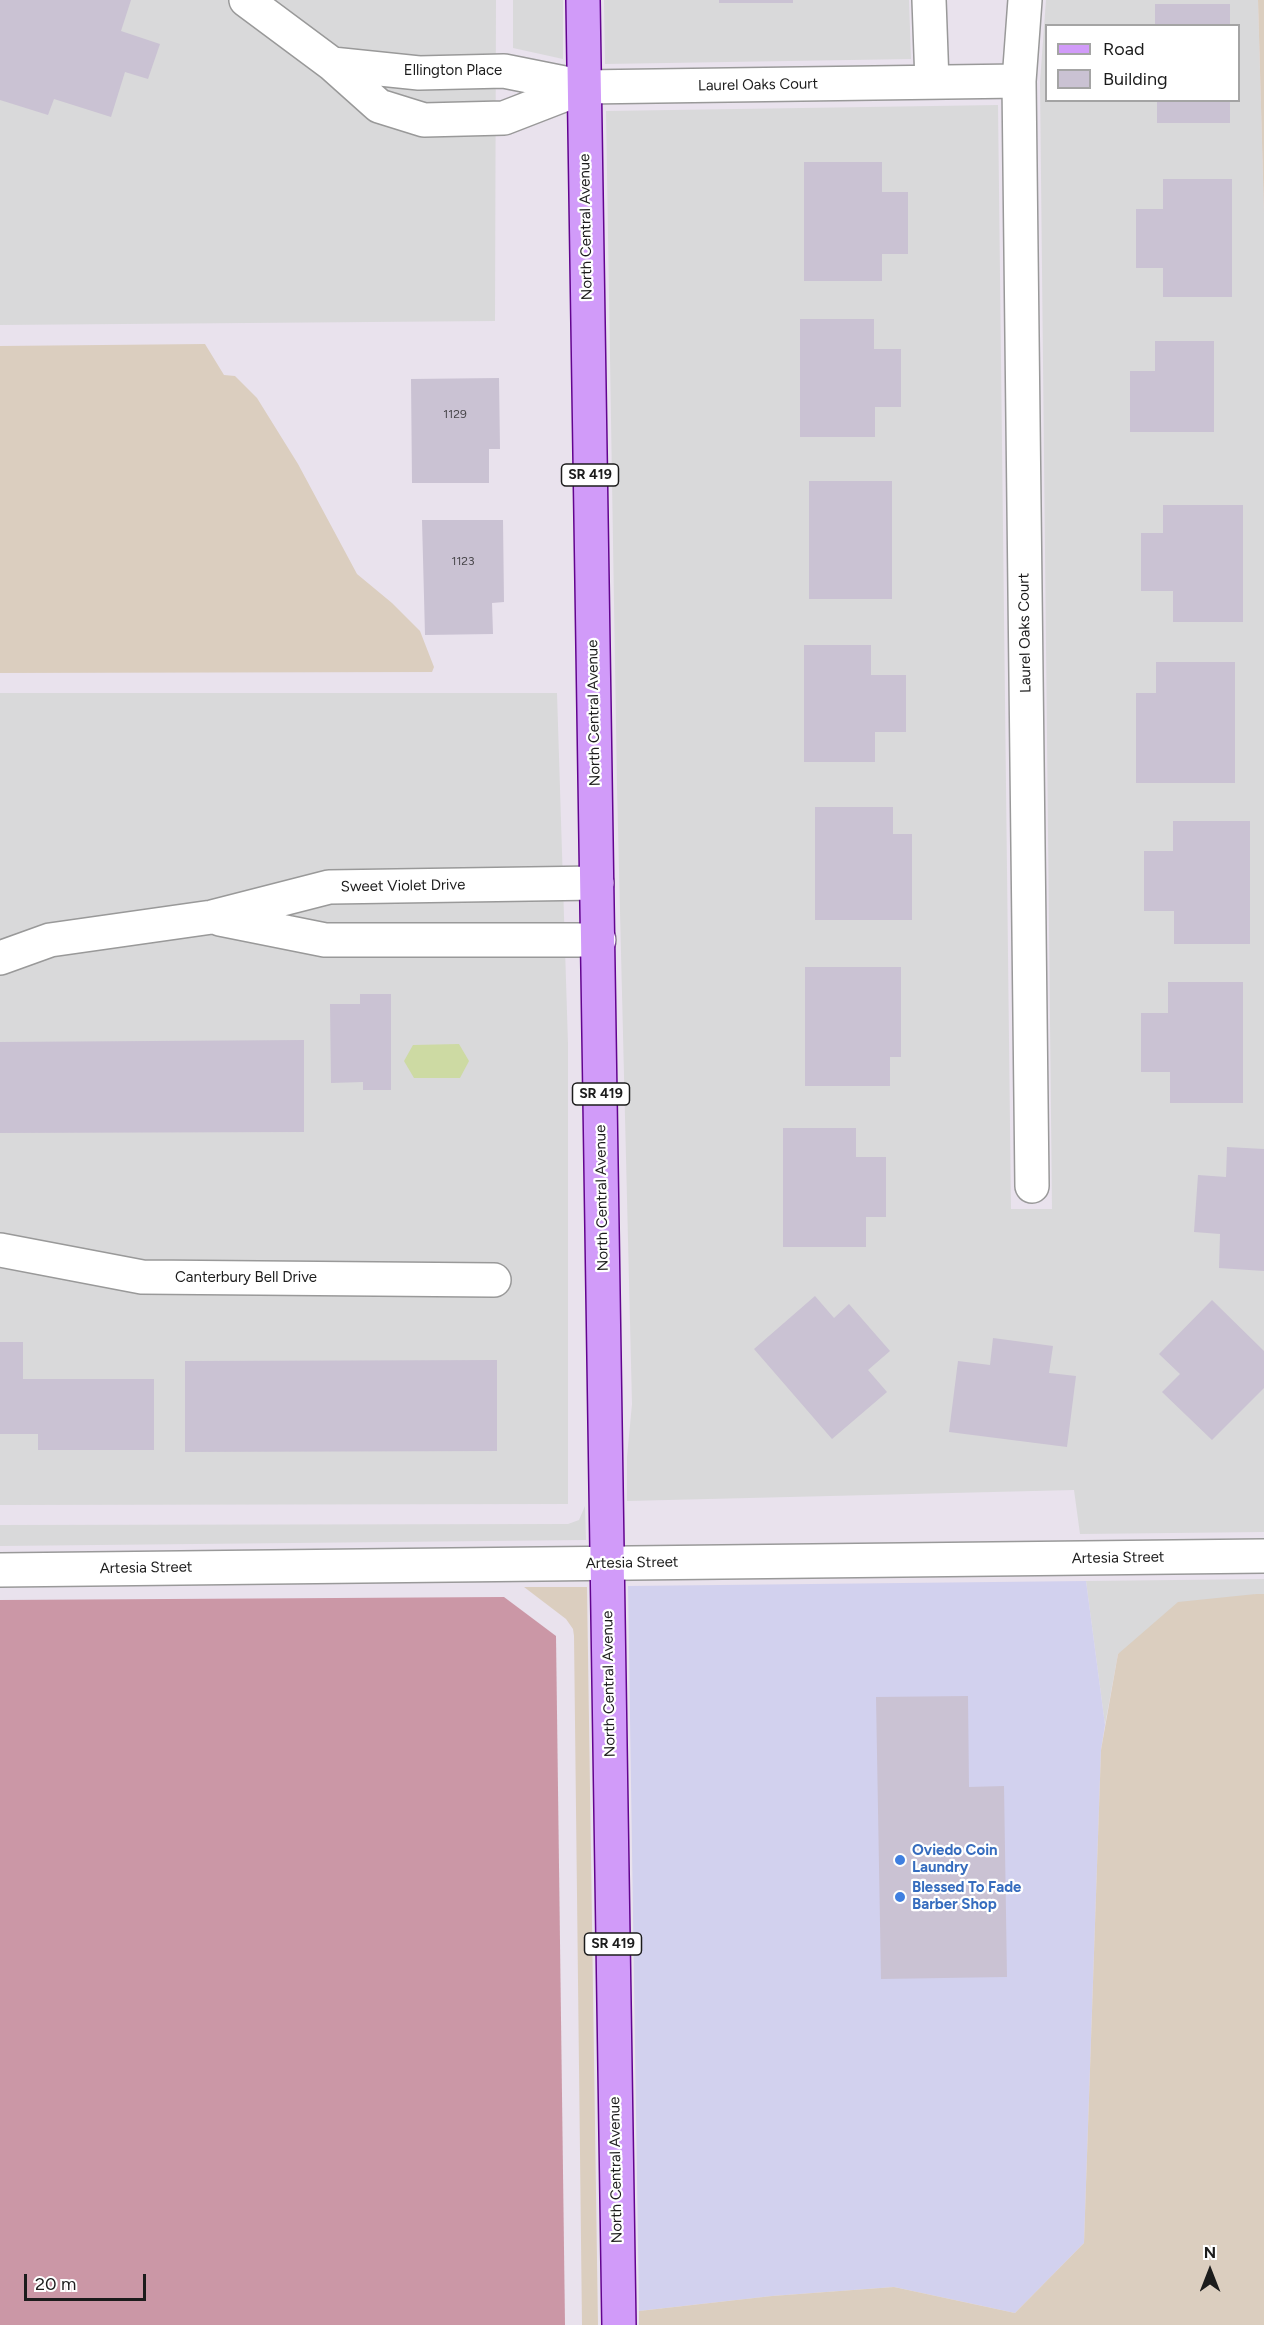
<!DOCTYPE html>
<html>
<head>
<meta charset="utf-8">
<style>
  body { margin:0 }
  #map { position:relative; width:1264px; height:2325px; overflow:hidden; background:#e9e2ed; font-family:Figtree,sans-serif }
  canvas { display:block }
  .legend { position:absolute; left:1045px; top:24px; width:195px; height:78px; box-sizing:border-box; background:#fff; border:2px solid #a4a4a4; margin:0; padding:8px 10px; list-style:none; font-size:18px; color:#1c1c1c }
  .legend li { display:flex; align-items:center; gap:12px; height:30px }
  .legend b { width:30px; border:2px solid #a4a4a4 }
  .north { position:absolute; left:1180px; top:2241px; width:60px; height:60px; -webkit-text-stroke:4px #fff; paint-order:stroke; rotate:0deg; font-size:16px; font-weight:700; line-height:24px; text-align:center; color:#1c1c1c }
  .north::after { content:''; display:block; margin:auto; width:21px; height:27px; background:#1c1c1c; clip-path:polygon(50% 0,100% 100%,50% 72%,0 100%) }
  .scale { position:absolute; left:24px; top:2274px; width:122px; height:27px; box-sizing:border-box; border:3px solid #1c1c1c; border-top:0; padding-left:8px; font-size:18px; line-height:21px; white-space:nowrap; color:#1c1c1c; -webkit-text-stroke:4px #fff; paint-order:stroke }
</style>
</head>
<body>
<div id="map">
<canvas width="1264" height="2325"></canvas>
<ul class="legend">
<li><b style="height:8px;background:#d19bf9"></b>Road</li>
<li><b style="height:16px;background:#cac2d3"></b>Building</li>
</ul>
<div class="north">N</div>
<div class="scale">20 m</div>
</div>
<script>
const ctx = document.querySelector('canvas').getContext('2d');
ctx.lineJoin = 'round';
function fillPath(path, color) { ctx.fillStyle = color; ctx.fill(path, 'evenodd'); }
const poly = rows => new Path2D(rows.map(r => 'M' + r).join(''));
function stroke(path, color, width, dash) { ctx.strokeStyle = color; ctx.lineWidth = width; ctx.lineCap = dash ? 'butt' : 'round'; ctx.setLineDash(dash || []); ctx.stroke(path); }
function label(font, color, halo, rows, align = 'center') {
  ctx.font = font + ' Figtree,sans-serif'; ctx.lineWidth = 4.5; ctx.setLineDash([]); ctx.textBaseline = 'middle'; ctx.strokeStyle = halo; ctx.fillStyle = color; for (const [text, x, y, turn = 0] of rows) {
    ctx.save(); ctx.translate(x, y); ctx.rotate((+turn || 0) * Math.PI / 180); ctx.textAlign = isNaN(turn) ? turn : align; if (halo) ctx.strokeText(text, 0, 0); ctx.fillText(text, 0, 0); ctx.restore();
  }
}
fillPath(poly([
  [0,0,496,0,495,321,0,325],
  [513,0,563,0,563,59,513,48],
  [604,0,909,0,911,59,605,64],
  [1046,0,1258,0,1264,214,1264,1532,1080,1534,1074,1490,627,1501,627,1457,632,1404,617,788,606,111,998,105,1011,1209,1052,1209,1040,82],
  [1046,26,1238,26,1238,100,1046,100],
  [0,693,557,693,568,1044,568,1504,0,1505],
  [585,1506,586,1540,0,1546,0,1525,568,1524,579,1520],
  [1264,1579,1264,1594,1256,1594,1118,1654,1105,1725,1086,1581]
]), '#d9d9da');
fillPath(poly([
  [1086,1581,1105,1725,1101,1750,1084,2243,1015,2313,894,2287,772,2296,639,2311,628,1586]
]), '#d2d1ee');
fillPath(poly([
  [504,1597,556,1636,565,2325,0,2325,0,1600]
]), '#cb97a6');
fillPath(poly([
  [1258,0,1264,0,1264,214],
  [205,344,224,375,235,376,257,398,298,464,357,574,392,603,420,631,434,667,432,672,0,673,0,346],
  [524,1587,587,1587,598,2325,582,2325,574,1636,573,1629,566,1619],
  [1256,1594,1264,1594,1264,2325,639,2325,639,2311,772,2296,894,2287,1015,2313,1084,2243,1101,1750,1118,1654,1178,1602]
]), '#dbcebf');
fillPath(poly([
  [459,1044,469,1061,460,1078,414,1078,404,1061,413,1045]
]), '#cddaa3');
fillPath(poly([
  [0,0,131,0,121,31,160,44,148,79,125,72,111,117,54,99,48,115,0,100],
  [719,0,793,0,793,3,719,3],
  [1155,4,1230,4,1230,26,1155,26],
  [1157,100,1230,100,1230,123,1157,123],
  [804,162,882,162,882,192,908,192,908,254,882,254,882,281,804,281],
  [1163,179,1232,179,1232,297,1163,297,1163,268,1136,268,1136,209,1163,209],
  [800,319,874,319,874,349,901,349,901,407,875,407,875,437,800,437],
  [1155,341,1214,341,1214,432,1130,432,1130,371,1155,371],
  [499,378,500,449,489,449,489,483,412,483,411,379],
  [809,481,892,481,892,599,809,599],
  [1163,505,1243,505,1243,622,1173,622,1173,591,1141,591,1141,533,1163,533],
  [422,520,503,520,504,602,492,603,493,634,425,635],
  [804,645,871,645,871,675,906,675,906,732,875,732,875,762,804,762],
  [1156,662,1235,662,1235,783,1136,783,1136,693,1156,693],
  [815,807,893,807,893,834,912,834,912,920,815,920],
  [1173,821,1250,821,1250,944,1174,944,1174,911,1144,911,1144,851,1173,851],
  [805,967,901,967,901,1057,890,1057,890,1086,805,1086],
  [1168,982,1243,982,1243,1103,1170,1103,1170,1072,1141,1072,1141,1013,1168,1013],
  [360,994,391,994,391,1090,363,1090,363,1082,331,1083,330,1004,360,1004],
  [304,1040,304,1132,0,1133,0,1042],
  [783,1128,856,1128,856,1157,886,1157,886,1217,866,1217,866,1247,783,1247],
  [1227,1147,1264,1149,1264,1271,1219,1268,1220,1234,1194,1232,1198,1175,1226,1177],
  [815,1296,834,1318,849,1304,890,1351,868,1370,887,1392,832,1439,754,1349],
  [1212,1300,1264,1351,1264,1388,1212,1440,1162,1392,1180,1374,1159,1354],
  [993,1338,1053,1346,1049,1373,1076,1376,1067,1447,949,1432,958,1361,990,1365],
  [0,1342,23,1342,23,1379,154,1379,154,1450,38,1450,38,1434,0,1434],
  [497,1360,497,1451,185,1452,185,1361],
  [968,1696,969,1787,1004,1786,1007,1977,881,1979,876,1697]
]), '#cac2d3');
const minor = poly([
  [246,0,332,64,379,106,424,120,504,118,584,87],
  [929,0,932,82],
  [1025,0,1019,81,1032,1186],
  [332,64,419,73,504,71,584,87,1019,81],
  [220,919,325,940,599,940],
  [0,958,50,940,212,917,329,887,597,883],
  [0,1250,142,1277,494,1280],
  [0,1570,1264,1556]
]);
const major = poly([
  [583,0,619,2325]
]);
stroke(minor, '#999', 36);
stroke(major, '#62048f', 36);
stroke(minor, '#fff', 33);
stroke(major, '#d19bf9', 33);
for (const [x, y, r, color] of [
  [900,1860,6,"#3f7fe0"],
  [900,1897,6,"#3f7fe0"]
]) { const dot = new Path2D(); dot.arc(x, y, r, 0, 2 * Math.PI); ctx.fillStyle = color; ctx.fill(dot); stroke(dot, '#fff', 2); }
label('12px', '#48464a', null, [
  ["1129",455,414],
  ["1123",463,561]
]);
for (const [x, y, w] of [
  [590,475,57],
  [601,1094,57],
  [613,1944,57]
]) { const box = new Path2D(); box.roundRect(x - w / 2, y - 11, w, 22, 4.5); ctx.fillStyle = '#fff'; ctx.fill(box); stroke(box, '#1c1c1c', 1.5); }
label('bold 14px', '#1c1c1c', null, [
  ["SR 419",590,475],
  ["SR 419",601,1094],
  ["SR 419",613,1944]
]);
label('15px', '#1c1c1c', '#fff', [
  ["Ellington Place",453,71],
  ["Laurel Oaks Court",758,85,-1],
  ["North Central Avenue",586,227,-91],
  ["Laurel Oaks Court",1025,633,-91],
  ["North Central Avenue",594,713,-91],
  ["Sweet Violet Drive",403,886,-1],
  ["North Central Avenue",602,1198,-91],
  ["Canterbury Bell Drive",246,1278],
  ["Artesia Street",1118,1558,-1],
  ["Artesia Street",632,1563,-1],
  ["Artesia Street",146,1568,-1],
  ["North Central Avenue",609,1684,-91],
  ["North Central Avenue",616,2170,-91]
]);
label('bold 15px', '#366cbe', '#fff', [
  ["Oviedo Coin",912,1851],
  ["Laundry",912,1868],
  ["Blessed To Fade",912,1888],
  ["Barber Shop",912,1905]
], 'left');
</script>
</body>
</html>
